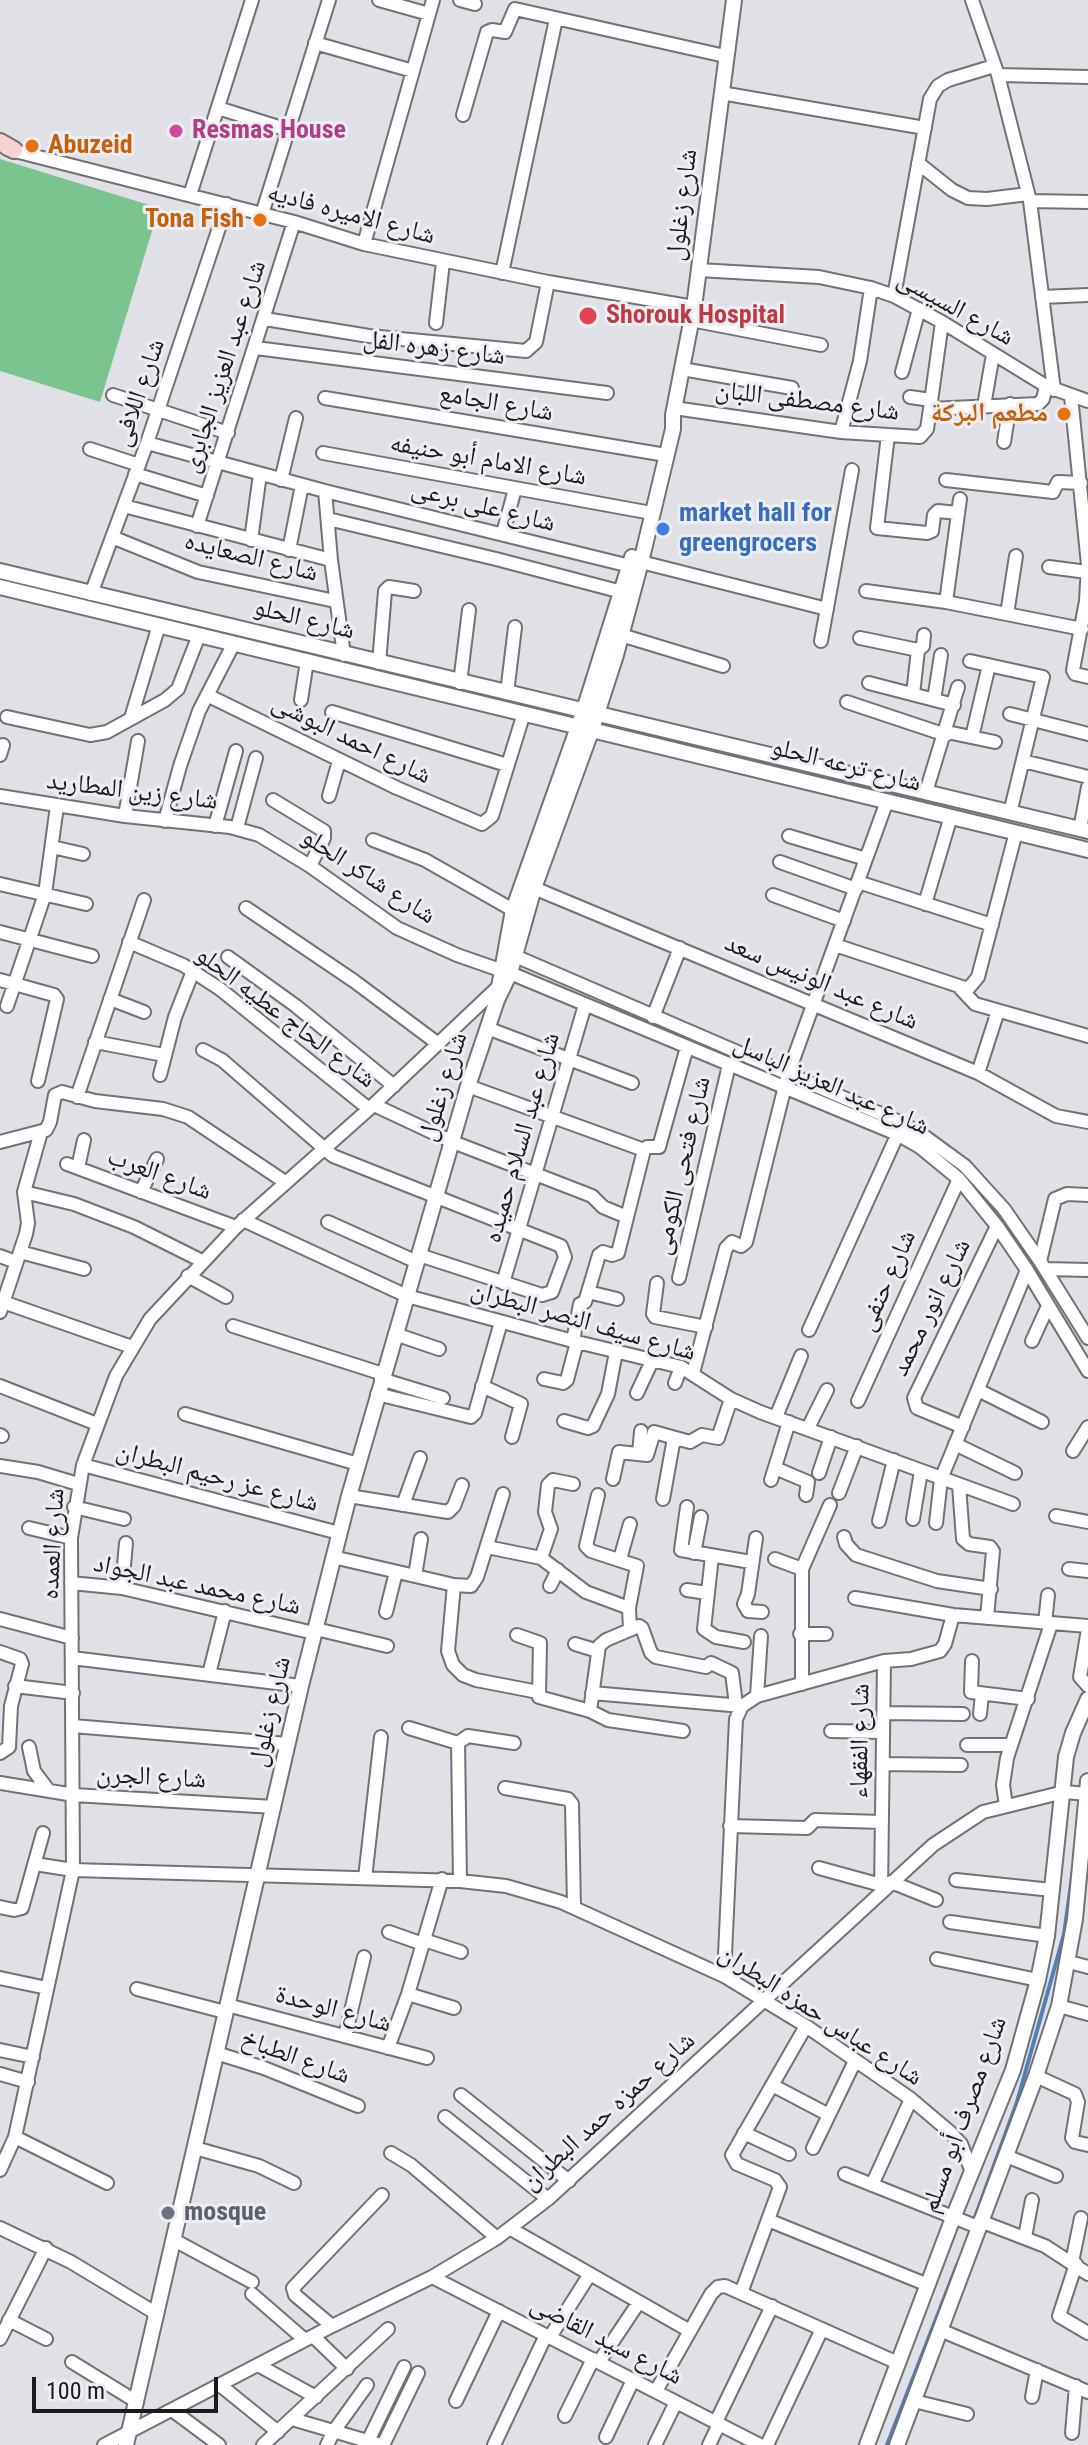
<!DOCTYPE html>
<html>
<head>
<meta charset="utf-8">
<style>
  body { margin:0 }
  #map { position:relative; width:1088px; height:2445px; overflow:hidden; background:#e0e0e7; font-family:"Roboto Condensed",sans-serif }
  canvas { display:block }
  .scale { position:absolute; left:32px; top:2377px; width:186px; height:36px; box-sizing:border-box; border:4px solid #1b1b1e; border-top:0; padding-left:10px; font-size:24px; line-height:28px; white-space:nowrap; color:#1b1b1e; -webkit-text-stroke:6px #ededf4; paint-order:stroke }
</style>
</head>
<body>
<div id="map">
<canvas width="1088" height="2445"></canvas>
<div class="scale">100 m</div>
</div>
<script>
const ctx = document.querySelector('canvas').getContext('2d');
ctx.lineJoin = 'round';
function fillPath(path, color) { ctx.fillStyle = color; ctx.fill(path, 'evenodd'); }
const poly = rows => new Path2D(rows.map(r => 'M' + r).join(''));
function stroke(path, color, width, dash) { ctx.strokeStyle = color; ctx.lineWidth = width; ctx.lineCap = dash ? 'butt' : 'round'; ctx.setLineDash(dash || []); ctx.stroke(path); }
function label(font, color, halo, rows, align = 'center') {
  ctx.font = font + ' "Roboto Condensed","Noto Naskh Arabic",sans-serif'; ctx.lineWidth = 6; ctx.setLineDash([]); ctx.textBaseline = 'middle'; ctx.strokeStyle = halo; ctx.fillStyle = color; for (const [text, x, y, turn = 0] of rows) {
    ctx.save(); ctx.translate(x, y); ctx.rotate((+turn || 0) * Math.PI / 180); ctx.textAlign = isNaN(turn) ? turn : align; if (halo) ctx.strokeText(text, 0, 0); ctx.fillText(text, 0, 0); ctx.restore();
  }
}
fillPath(poly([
  [0,159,159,208,100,402,0,371]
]), '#7bc490');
stroke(poly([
  [973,2223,1017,2102,1064,1934,1073,1870],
  [887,2445,957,2265]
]), '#557fb4', 4);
const minor = poly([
  [379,0,429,14],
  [460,0,475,4],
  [972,0,998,75,1030,201,1054,390],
  [315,43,413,71],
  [998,75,1088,77],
  [721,93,925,128],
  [218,108,288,130],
  [463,115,487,32,492,30,505,32,515,9,725,56],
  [7,149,294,222,364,244,548,282,694,307],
  [918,163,952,190,968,198,987,199,1028,194],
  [190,195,252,0],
  [1030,201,1088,202],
  [262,214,329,0],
  [364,244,433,0],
  [699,270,819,277,871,288,894,296,942,322,1046,386,1088,401],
  [502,273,556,19],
  [894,296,930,99,938,86,948,80,994,66],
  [1042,297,1088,295],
  [265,319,369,336,526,351,536,342,548,282],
  [691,320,821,345],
  [436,323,443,262],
  [256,348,607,393],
  [682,369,792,388],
  [902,372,919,309],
  [113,395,228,433],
  [1071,396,1088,565,1086,601,1073,670,1075,674,1088,677],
  [910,397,931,400],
  [325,398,660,454],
  [984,406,993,354],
  [674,408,841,432,920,437,927,429,930,409,1038,404,1043,399,1046,386],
  [930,409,942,322],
  [841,432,860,361,871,288],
  [888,435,877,528,927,533,932,531,934,515,938,511,958,513],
  [1004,442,1010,404],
  [147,443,325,491,630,566],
  [90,449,139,465],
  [323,453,646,512],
  [135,474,207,496],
  [281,480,296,418],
  [946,480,1053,492,1058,482,1081,483],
  [325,491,331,560,344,655],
  [124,506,331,560],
  [328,519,496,559,622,592],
  [197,526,294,222],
  [503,533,515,489],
  [112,537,198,572,335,601],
  [251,540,260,474],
  [289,550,302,485],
  [641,562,827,609],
  [1049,567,1087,572],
  [866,591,946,602,1082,629],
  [91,594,147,443,227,204],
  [946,602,960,499],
  [1007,614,1016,556],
  [621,635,723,666],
  [860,638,918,650,913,694],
  [821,641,852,470],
  [918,650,923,646,924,635],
  [970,661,1043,677,1010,813],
  [379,663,385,591,389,587,414,591],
  [460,683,469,610],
  [869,683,954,705],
  [507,693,515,627],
  [207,695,397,788,482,824,492,816,524,713],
  [301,700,307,661],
  [934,700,941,655],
  [847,702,946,735],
  [332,712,507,765],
  [1010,714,1088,734],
  [7,717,90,735,107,732,165,700,178,689,199,635],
  [131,718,159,625],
  [947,732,995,742],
  [972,737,989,665],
  [0,755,3,745],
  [1023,761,1088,777],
  [926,792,958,687],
  [0,796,125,816,230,827,259,835,310,866,397,928,457,955,500,970],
  [329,796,339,761],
  [273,800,324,831,324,838,310,866],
  [125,816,138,741],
  [165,821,180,766,199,711,234,643],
  [215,826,236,751],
  [237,828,256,758],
  [1080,829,1088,787],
  [789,836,866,859],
  [373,840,425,860,513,910],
  [52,847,83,854],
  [780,862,856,889],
  [858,882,992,925],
  [0,884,86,904],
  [534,888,978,1073,1056,1116,1088,1122],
  [773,895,844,921],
  [925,904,951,816],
  [246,908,354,981,437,1043],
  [0,932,92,956],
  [129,942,183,965,220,989,369,1109],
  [835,945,968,989,978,977,1016,832],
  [515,956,902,1123,924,1136,965,1166,1004,1209,1040,1261,1088,1338],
  [228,957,296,1006,394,1086],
  [510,973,897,1134,920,1147,959,1179,997,1226,1027,1270,1088,1371],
  [0,980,54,995,57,999,38,1081],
  [960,988,975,1004,1088,1036],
  [110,999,144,1012],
  [7,1006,45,894,57,806],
  [653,1017,680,948],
  [487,1028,632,1083],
  [95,1042,164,1055],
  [203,1050,222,1060,333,1156,561,1246,565,1257,552,1292,542,1295,419,1255],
  [978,1073,998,1011],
  [160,1075,175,1017,193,971],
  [468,1086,644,1150],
  [77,1097,144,900],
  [374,1105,453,1142,592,1196,603,1207,627,1217],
  [0,1142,46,1130,50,1122,55,1095,62,1092,95,1101,163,1109,188,1117,285,1182],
  [67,1164,236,1227],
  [78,1168,84,1140],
  [24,1192,74,1204,134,1227,202,1261],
  [141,1192,157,1159],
  [243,1220,407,1296,573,1341,681,1367,731,1399,760,1412,1013,1504],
  [328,1222,417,1262],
  [20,1252,84,1269],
  [0,1256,16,1262],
  [1040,1261,1055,1199,1067,1194,1088,1195],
  [1046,1269,1088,1270],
  [188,1276,226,1297],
  [679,1278,729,1065],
  [503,1283,585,1005],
  [657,1283,653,1314,655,1317,706,1327],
  [588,1292,617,1299],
  [3,1302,132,1347],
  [0,1312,26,1234,28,1223,24,1192,41,1132],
  [233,1326,383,1374],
  [809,1330,900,1129],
  [395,1334,439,1349],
  [573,1341,580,1304,585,1302,599,1255,603,1252,612,1255,618,1253,644,1150,647,1147,659,1147,687,1047],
  [1032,1341,1048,1306],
  [693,1373,726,1248,732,1242,741,1246,746,1242,788,1074,887,801],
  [381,1379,443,1398],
  [544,1379,563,1383,567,1380,577,1342],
  [675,1383,681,1367],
  [0,1386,97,1424],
  [482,1386,521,1404,512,1437],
  [978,1390,1042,1422],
  [637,1393,652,1361],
  [377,1394,471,1417,475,1413,501,1322],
  [858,1401,959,1179],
  [185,1414,358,1464],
  [776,1417,801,1356],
  [564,1421,588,1428,593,1426,608,1394,616,1352],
  [963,1427,917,1408,914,1398,997,1226],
  [808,1428,827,1390],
  [0,1435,2,1436],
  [955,1444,1015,1473],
  [1073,1451,1088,1427],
  [639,1454,641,1431],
  [83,1465,339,1533],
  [0,1466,38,1472,78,1484],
  [775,1468,808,1482,806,1495],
  [819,1473,831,1437],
  [613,1479,619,1452,647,1455,654,1432,690,1442,702,1435,718,1438,731,1399],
  [771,1480,789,1422],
  [959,1485,963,1539,969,1544,990,1547,993,1551,987,1618],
  [839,1493,857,1446],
  [598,1495,586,1546,591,1551,637,1566,629,1608,630,1630],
  [349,1496,448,1512,454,1506,462,1485],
  [663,1499,674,1438],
  [403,1505,420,1458],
  [74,1507,124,1519],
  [687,1507,681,1550,751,1562],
  [1056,1516,1088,1522],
  [913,1519,921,1471],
  [879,1521,894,1460],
  [936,1523,941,1479,1027,1270],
  [29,1528,71,1538],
  [844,1537,846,1544,856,1555,937,1581,991,1589],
  [756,1538,748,1594,744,1604,748,1611,762,1612],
  [487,1547,541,1558,586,1592,629,1608],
  [694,1553,701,1517],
  [712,1556,704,1629,716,1637,744,1642],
  [333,1557,454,1585,471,1586,477,1577,503,1494],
  [541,1558,551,1529,545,1512,548,1485,553,1480,573,1484],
  [620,1559,630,1524],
  [775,1559,802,1569,802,1684],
  [802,1569,830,1505],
  [1069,1569,1088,1571],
  [415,1576,421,1539],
  [71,1583,122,1588,314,1633],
  [454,1585,448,1651,453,1665,463,1675,476,1680,538,1692],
  [550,1586,558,1570],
  [122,1588,126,1543],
  [687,1590,707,1593],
  [855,1598,953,1615,1088,1626],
  [386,1612,396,1572],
  [0,1619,72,1638],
  [1045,1623,1048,1595],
  [316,1629,387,1646],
  [1088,1629,1080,1677,1088,1686],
  [800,1634,826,1634],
  [517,1635,540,1643,539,1697,590,1711,608,1720,683,1731],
  [575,1644,598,1651],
  [0,1652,20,1659,22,1664,11,1706,9,1747,0,1753],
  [72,1658,301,1686],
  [972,1661,971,1692,1028,1699],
  [711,1663,732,1673,736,1705],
  [209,1674,225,1611],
  [15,1686,73,1693],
  [592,1693,742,1706],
  [757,1696,761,1636],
  [590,1711,599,1646,606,1640,639,1626,642,1628,651,1653,656,1657,706,1667,711,1663],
  [884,1713,963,1714],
  [980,1714,982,1694],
  [73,1726,288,1744],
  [409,1728,458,1743],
  [831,1731,883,1732],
  [458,1743,460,1881],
  [458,1743,468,1736,514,1743],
  [967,1745,1011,1745],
  [29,1747,34,1771,49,1791],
  [883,1764,961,1765],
  [0,1783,74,1795,274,1807],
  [505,1788,568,1799,572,1804,574,1907],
  [1006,1806,1003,1785,1007,1758,1051,1624],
  [730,1826,807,1828,815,1820,882,1822],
  [35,1864,73,1870,460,1881,506,1886,561,1902,724,1976,806,2026,911,2099,950,2132,961,2144,972,2172],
  [819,1868,881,1885],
  [365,1878,381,1737],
  [956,1880,1052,1890],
  [891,1882,936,1900],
  [881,1891,884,1661],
  [0,1907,14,1910,22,1908,43,1833],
  [950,1922,1047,1936],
  [389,1932,423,1944],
  [424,1940,461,1952],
  [937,1959,1038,1980],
  [1069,1962,1088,1967],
  [724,1976,736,1719,742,1706,757,1696,884,1661,911,1659,940,1651,945,1644,953,1615],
  [0,1978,47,1988],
  [137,1989,225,2012],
  [408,1994,454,2008],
  [227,2005,427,2058],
  [1059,2006,1088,2014],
  [345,2036,364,1957],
  [388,2048,408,1994,442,1879],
  [0,2050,33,2057],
  [216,2053,264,2068,358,2106],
  [0,2074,28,2082],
  [1036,2076,1075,2094,1078,2102,1072,2138,1075,2142,1088,2145],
  [772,2085,829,2115],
  [461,2095,569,2181],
  [445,2117,548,2199],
  [744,2133,789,2154],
  [15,2137,107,2183],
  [195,2148,259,2166,294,2183],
  [813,2148,855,2061],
  [391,2153,411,2165,497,2238],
  [1006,2156,1056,2176],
  [0,2170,15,2137,73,1870,71,1538,83,1465,116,1376,150,1319,236,1227,369,1109,499,986,504,986],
  [845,2174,978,2227],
  [872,2185,911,2099],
  [768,2220,928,2285],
  [980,2221,1045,2246,1088,2274],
  [0,2228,71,2262,157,2314],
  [511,2229,690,2331],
  [1025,2237,1032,2200],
  [174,2240,252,2282],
  [1072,2262,1081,2218],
  [1076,2264,1059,2316,1088,2333],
  [432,2277,760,2445],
  [741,2293,780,2187,775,2180,737,2164,732,2155,806,2026],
  [252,2294,305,2340],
  [9,2320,46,2339],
  [332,2326,295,2295,293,2288,382,2195],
  [940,2330,1088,2392],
  [313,2336,347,2369],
  [550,2337,590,2274],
  [0,2339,46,2248],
  [72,2362,137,2402],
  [599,2362,639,2302],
  [258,2365,316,2397],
  [220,2385,278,2432],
  [656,2391,711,2294,718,2287,725,2286,898,2363],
  [1032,2397,1037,2370],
  [456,2401,499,2311],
  [914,2401,967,2414],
  [172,2410,219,2445],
  [565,2416,593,2359],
  [292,2419,381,2445],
  [716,2422,772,2306],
  [1072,2433,1076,2386],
  [606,2437,633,2380],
  [368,2441,404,2367],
  [104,2445,332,2326,432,2277,497,2238,548,2199,933,1845,983,1812,1064,1792,1088,1794],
  [263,2445,388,2329],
  [327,2445,334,2431,367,2385],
  [383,2445,418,2373],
  [494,2445,546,2335],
  [655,2445,676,2402],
  [709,2445,719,2424],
  [767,2445,822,2329]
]);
const tertiary = poly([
  [0,571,1088,831],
  [0,587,1088,850],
  [499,987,513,910,584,710,632,557],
  [126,2445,301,1686,349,1496,468,1086,497,1000,510,973,534,888,592,729,616,655,641,562,673,429,673,415,694,307,734,0],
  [867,2445,953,2218,1013,2070,1038,1980,1047,1936,1066,1757,1073,1733,1088,1699],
  [897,2445,1036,2076,1059,2006,1075,1919,1088,1781]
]);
const secondary = poly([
  [0,142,14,150]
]);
stroke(minor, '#717177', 16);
stroke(tertiary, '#717177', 18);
stroke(secondary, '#717177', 20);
stroke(minor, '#fff', 12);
stroke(tertiary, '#fff', 14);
stroke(secondary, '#f8d2ce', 16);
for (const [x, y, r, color] of [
  [176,131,8,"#d1479c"],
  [32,146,8,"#e8710a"],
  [260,220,8,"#e8710a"],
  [588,316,10,"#e0444e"],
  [1064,414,8,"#e8710a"],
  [663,529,8,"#3f7fe0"],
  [168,2213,8,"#6b7280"]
]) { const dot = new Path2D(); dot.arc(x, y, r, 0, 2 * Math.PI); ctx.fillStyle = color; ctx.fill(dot); stroke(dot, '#ededf4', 3); }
label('bold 26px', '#b23c85', '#ededf4', [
  ["Resmas House",192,131]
], 'left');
label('bold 26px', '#c56008', '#ededf4', [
  ["Abuzeid",48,146,"left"],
  ["Tona Fish",244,220],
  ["مطعم البركة",1048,414]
], 'right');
label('26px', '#1b1b1e', '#ededf4', [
  ["شارع زغلول",683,205,-83],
  ["شارع الاميره فاديه",351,215,15],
  ["شارع السيسى",955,309,29],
  ["شارع زهره الفل",434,349,7],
  ["شارع عبد العزيز الجابرى",225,367,-72],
  ["شارع اللافى",140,393,-71],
  ["شارع مصطفى اللبان",807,402,7],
  ["شارع الجامع",496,404,10],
  ["شارع الامام أبو حنيفه",488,461,10],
  ["شارع على برعى",483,507,14],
  ["شارع الصعايده",251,558,14],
  ["شارع الحلو",304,620,14],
  ["شارع احمد البوشى",351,740,26],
  ["شارع ترعه الحلو",846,766,14],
  ["شارع زين المطاريد",132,792,7],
  ["شارع شاكر الحلو",368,877,33],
  ["شارع عبد الونيس سعد",821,983,23],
  ["شارع الحاج عطيه الحلو",285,1018,37],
  ["شارع عبد العزيز الباسل",831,1086,24],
  ["شارع زغلول",444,1087,-73],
  ["شارع عبد السلام حميده",523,1138,-74],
  ["شارع فتحى الكومى",683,1166,-77],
  ["شارع العرب",159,1175,20],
  ["شارع حنفى",888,1281,-66],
  ["شارع انور محمد",932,1308,-64],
  ["شارع سيف النصر البطران",583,1322,16],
  ["شارع عز رحيم البطران",217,1478,15],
  ["شارع العمده",54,1544,-87],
  ["شارع محمد عبد الجواد",197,1586,12],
  ["شارع زغلول",271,1712,-77],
  ["شارع الفقهاء",861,1741,-89],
  ["شارع الجرن",151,1778,3],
  ["شارع الوحدة",333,2010,15],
  ["شارع عباس حمزه البطران",820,2016,33],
  ["شارع الطباخ",295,2058,20],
  ["شارع حمزه حمد البطران",609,2112,-42],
  ["شارع مصرف أبو مسلم",965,2115,-70],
  ["شارع سيد القاضى",606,2341,27]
]);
label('bold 26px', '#be3a42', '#ededf4', [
  ["Shorouk Hospital",606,316]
], 'left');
label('bold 26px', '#366cbe', '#ededf4', [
  ["market hall for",679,514],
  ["greengrocers",679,544]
], 'left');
label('bold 26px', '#5b616d', '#ededf4', [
  ["mosque",184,2213]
], 'left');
</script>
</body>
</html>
